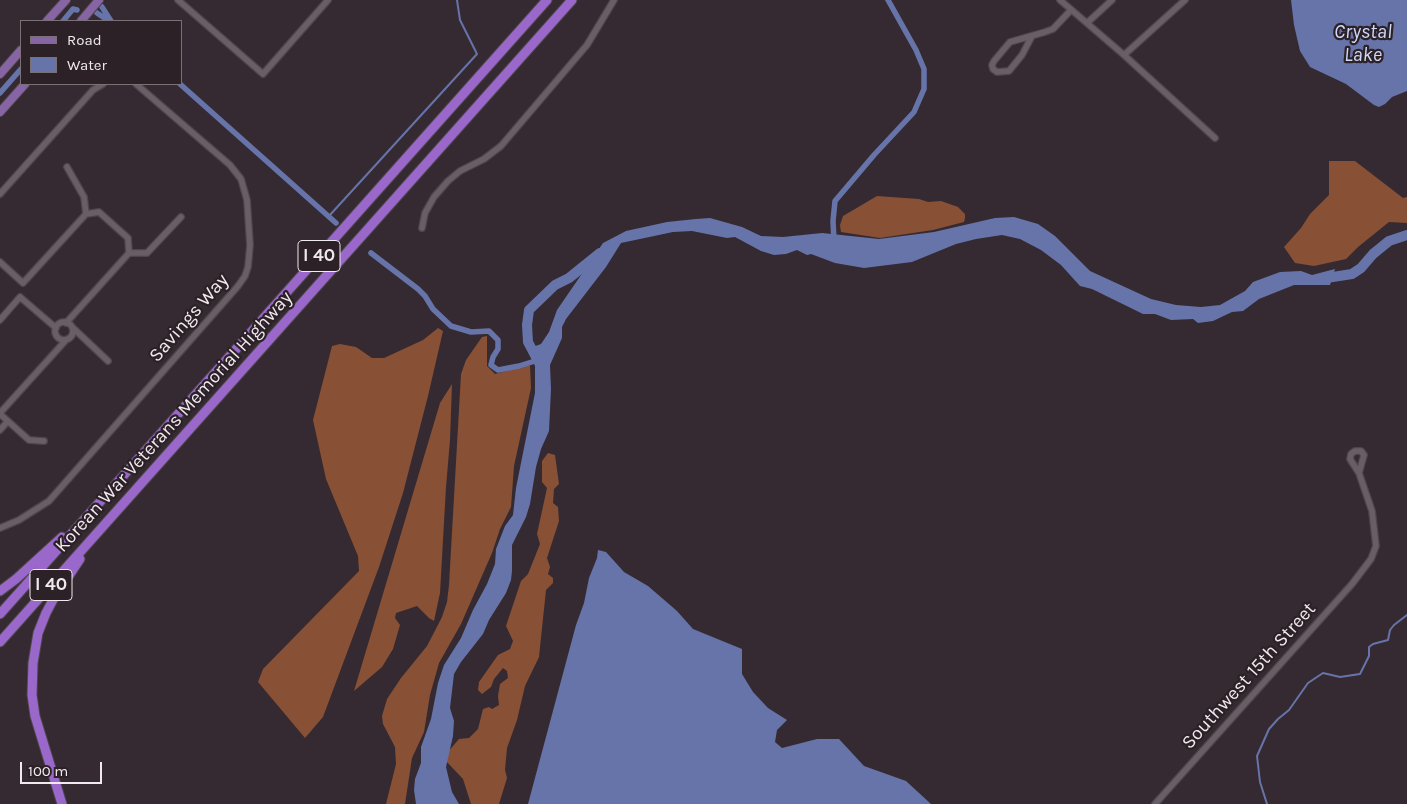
<!DOCTYPE html>
<html>
<head>
<meta charset="utf-8">
<style>
  body { margin:0 }
  #map { position:relative; width:1407px; height:804px; overflow:hidden; background:#352a31; font-family:Karla,sans-serif }
  canvas { display:block }
  .legend { position:absolute; left:20px; top:20px; width:162px; height:65px; box-sizing:border-box; background:#2b2127; border:1px solid #7a7176; margin:0; padding:6px 9px; list-style:none; font-size:15px; color:#f0e9ed }
  .legend li { display:flex; align-items:center; gap:10px; height:25px }
  .legend b { width:25px; border:1px solid #7a7176 }
  .scale { position:absolute; left:20px; top:762px; width:82px; height:22px; box-sizing:border-box; border:2px solid #f0e9ed; border-top:0; padding-left:6px; font-size:15px; line-height:18px; white-space:nowrap; color:#f0e9ed; -webkit-text-stroke:4px #2b2127; paint-order:stroke }
</style>
</head>
<body>
<div id="map">
<canvas width="1407" height="804"></canvas>
<ul class="legend">
<li><b style="height:6px;background:#8764a3"></b>Road</li>
<li><b style="height:14px;background:#6674aa"></b>Water</li>
</ul>
<div class="scale">100 m</div>
</div>
<script>
const ctx = document.querySelector('canvas').getContext('2d');
ctx.lineJoin = 'round';
function fillPath(path, color) { ctx.fillStyle = color; ctx.fill(path, 'evenodd'); }
const poly = rows => new Path2D(rows.map(r => 'M' + r).join(''));
function stroke(path, color, width, dash) { ctx.strokeStyle = color; ctx.lineWidth = width; ctx.lineCap = dash ? 'butt' : 'round'; ctx.setLineDash(dash || []); ctx.stroke(path); }
function label(font, color, halo, rows, align = 'center') {
  ctx.font = font + ' Karla,sans-serif'; ctx.lineWidth = 4.5; ctx.setLineDash([]); ctx.textBaseline = 'middle'; ctx.strokeStyle = halo; ctx.fillStyle = color; for (const [text, x, y, turn = 0] of rows) {
    ctx.save(); ctx.translate(x, y); ctx.rotate((+turn || 0) * Math.PI / 180); ctx.textAlign = isNaN(turn) ? turn : align; if (halo) ctx.strokeText(text, 0, 0); ctx.fillText(text, 0, 0); ctx.restore();
  }
}
fillPath(poly([
  [1329,161,1355,161,1403,198,1407,197,1407,223,1389,222,1358,247,1346,259,1314,266,1295,263,1284,247,1301,228,1310,214,1329,195],
  [877,196,919,199,928,202,941,201,958,207,965,214,965,218,964,222,933,230,880,238,841,232,840,225,843,216],
  [438,328,443,331,428,396,403,493,379,567,323,717,305,738,258,682,263,669,359,571,358,556,326,479,313,420,332,346,340,344,356,347,372,358,384,358,423,340],
  [487,336,487,366,495,374,530,365,531,388,514,466,511,507,500,529,492,553,461,624,439,663,430,695,424,732,412,758,405,804,386,804,396,764,395,747,383,724,382,716,387,699,401,678,427,646,442,617,447,602,449,585,461,374,466,360,482,337],
  [452,384,450,440,446,487,440,593,434,621,429,618,417,606,396,613,395,618,400,625,393,649,382,667,354,691,440,403],
  [548,453,555,455,559,484,554,489,553,503,558,507,559,521,547,558,550,567,548,574,553,578,553,583,546,590,539,657,525,686,517,720,507,748,505,770,507,778,499,804,471,804,463,779,446,761,447,753,459,739,469,738,478,729,483,709,489,707,492,709,499,705,498,696,500,684,508,678,507,671,503,668,494,679,491,687,482,694,478,690,479,682,498,655,510,649,513,641,506,626,521,581,528,574,540,544,537,534,547,488,542,482,542,461]
]), '#885035');
fillPath(poly([
  [1291,0,1407,0,1407,91,1392,97,1385,104,1379,107,1374,105,1346,84,1310,67,1300,51,1294,25],
  [1014,217,1038,224,1055,236,1090,271,1151,299,1176,305,1201,307,1220,305,1245,291,1253,282,1280,272,1301,271,1312,275,1335,269,1330,285,1294,285,1259,299,1243,311,1232,312,1213,321,1198,323,1193,319,1171,320,1155,314,1143,314,1092,289,1080,286,1061,265,1041,250,1020,239,1002,235,976,239,956,244,912,262,864,268,835,263,811,254,807,255,797,250,786,254,774,255,761,251,735,237,727,238,692,231,673,232,621,243,606,267,566,319,562,327,562,338,550,365,551,389,549,431,541,449,536,467,530,504,526,517,512,545,512,571,511,580,506,593,489,620,483,634,461,662,454,674,450,708,454,721,453,736,446,767,452,792,459,804,416,804,414,790,415,779,421,763,421,747,431,719,438,683,444,665,461,638,473,610,487,584,495,564,496,549,505,526,513,515,516,488,535,393,535,366,527,349,541,344,549,332,557,310,603,243,626,231,667,222,696,219,710,218,742,227,761,236,783,237,822,233,879,239,934,232,995,218],
  [598,550,606,552,624,572,648,586,677,611,693,629,742,649,742,674,753,692,768,708,787,720,777,730,775,742,782,748,817,739,839,739,864,766,906,781,931,804,528,804,576,625,584,603,589,578,597,558]
]), '#6674aa');
stroke(poly([
  [329,216,477,54,460,20,457,0],
  [1267,804,1260,782,1257,756,1269,729,1278,719,1289,710,1308,683,1323,673,1340,677,1360,674,1369,656,1369,647,1373,644,1388,640,1390,630,1394,625,1407,615]
]), '#6674aa', 2);
stroke(poly([
  [102,7,111,21],
  [97,13,109,21],
  [63,21,73,9,77,10],
  [180,84,336,223],
  [0,93,21,69],
  [834,241,833,221,835,201,874,155,914,112,924,89,924,69,916,50,888,0],
  [371,253,418,289,425,296,433,309,451,326,471,332,489,331,498,340,498,349,493,357,491,365,498,370,519,366,538,360]
]), '#6674aa', 5.5);
stroke(poly([
  [1320,279,1352,274,1361,268,1373,254,1389,241,1407,235],
  [537,359,528,342,527,325,529,310,555,285,569,278,600,253]
]), '#6674aa', 10);
const minor = poly([
  [178,0,263,74,328,0],
  [1060,0,1124,55,1215,138],
  [1087,23,1112,0],
  [1032,36,1022,55,1009,71,997,72,993,69,992,65,994,61,1010,42,1045,32,1053,29,1071,10],
  [1124,55,1185,0],
  [67,167,84,197,86,214,99,212,128,238,129,253],
  [0,194,93,90,103,84],
  [422,228,425,213,434,197,448,181,460,171,484,159,501,146,587,45,614,0],
  [0,262,23,283,86,214],
  [0,320,20,297,56,328],
  '55 331a9 9 0 1 1 18 0a9 9 0 1 1-18 0Z',
  [66,323,129,253,147,253,181,217],
  [72,327,108,361],
  [0,413,66,340],
  [0,414,29,440,44,441],
  [0,430,8,421],
  [0,528,19,520,49,501,238,286,245,276,248,267,250,245,247,200,241,179,230,165,136,84],
  [1155,804,1352,584,1371,559,1376,546,1372,511,1359,473,1350,459,1351,454,1355,451,1361,451,1364,455,1359,473]
]);
const major = poly([
  [47,21,66,0],
  [81,21,99,0],
  [0,74,21,50],
  [0,112,25,84]
]);
const highway = poly([
  [0,591,16,579,62,537],
  [0,614,547,0],
  [0,642,572,0],
  [62,804,35,716,32,695,33,663,38,633,46,613,54,598,80,559]
]);
stroke(minor, '#4f464c', 8);
stroke(major, '#4f464c', 10);
stroke(highway, '#4f464c', 11);
stroke(minor, '#6a5e66', 5.5);
stroke(major, '#8764a3', 8);
stroke(highway, '#9a68cb', 9);
for (const [x, y, w] of [
  [319,256,42],
  [51,585,42]
]) { const box = new Path2D(); box.roundRect(x - w / 2, y - 15.5, w, 31, 4); ctx.fillStyle = '#2b2127'; ctx.fill(box); stroke(box, '#f0e9ed', 1); }
label('bold 18px', '#f0e9ed', null, [
  ["I 40",319,256],
  ["I 40",51,585]
]);
label('19px', '#f0e9ed', '#2b2127', [
  ["Savings Way",189,318,-49],
  ["Korean War Veterans Memorial Highway",174,422,-48],
  ["Southwest 15th Street",1249,676,-48]
]);
label('italic 20px', '#cfd9f9', '#2b2127', [
  ["Crystal",1363,32],
  ["Lake",1363,55]
]);
</script>
</body>
</html>
